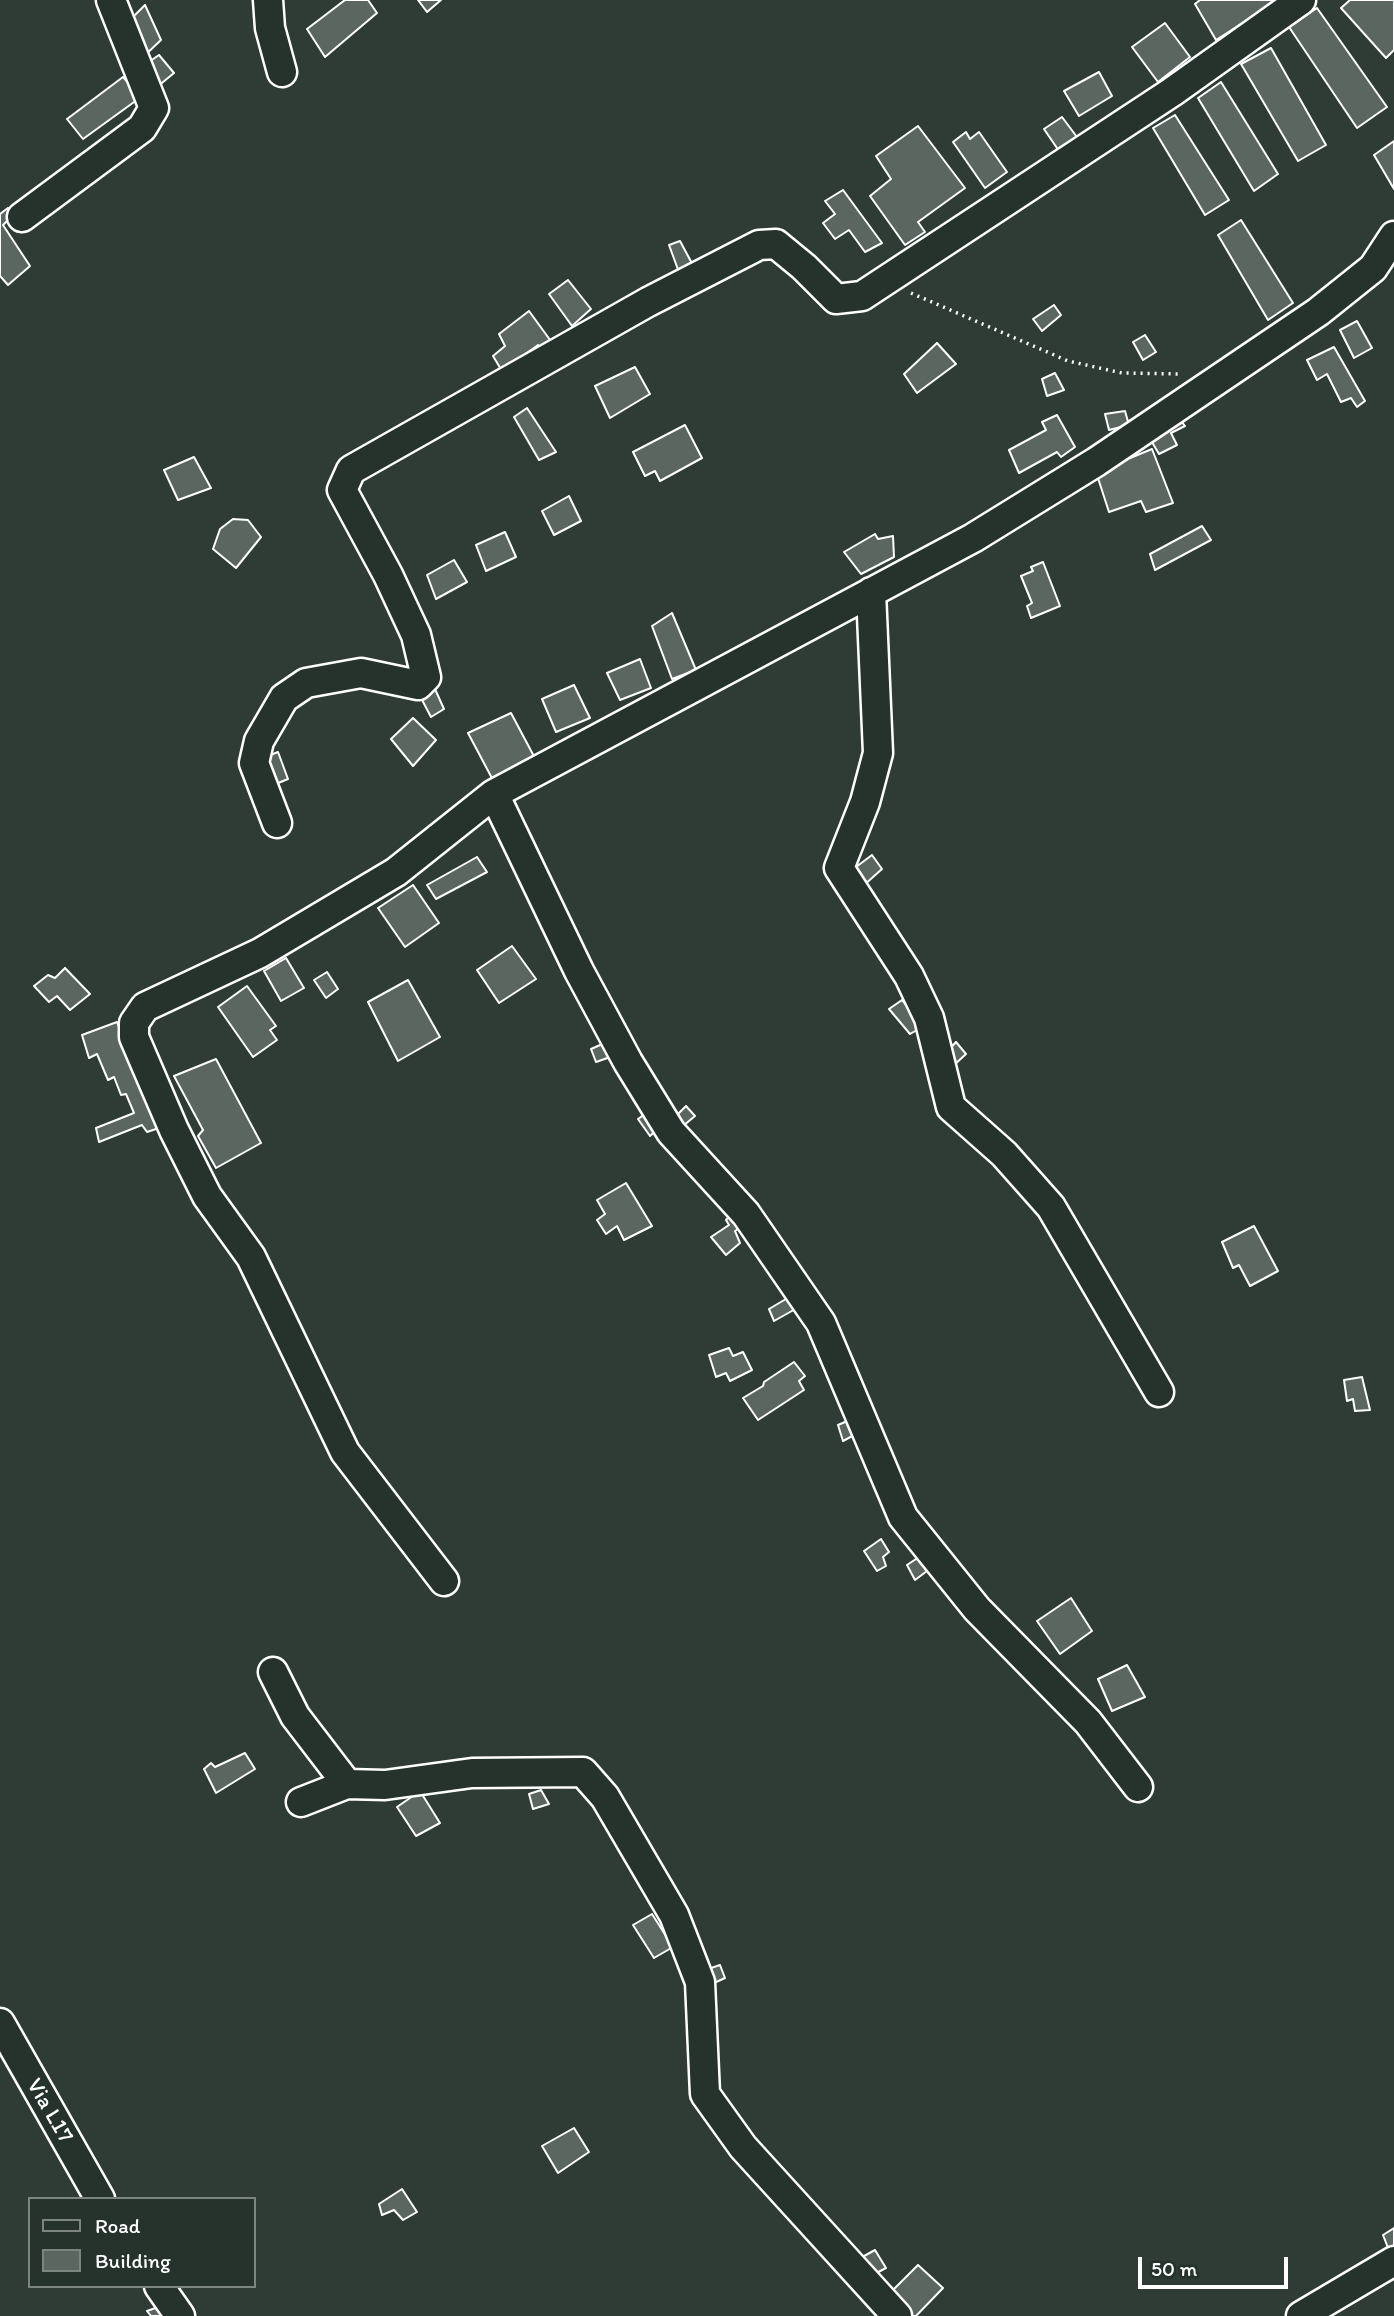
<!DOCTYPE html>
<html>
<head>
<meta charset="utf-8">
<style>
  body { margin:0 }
  #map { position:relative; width:1394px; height:2316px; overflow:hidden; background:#2f3b35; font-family:Itim,sans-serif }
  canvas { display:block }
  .legend { position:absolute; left:28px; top:2197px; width:228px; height:91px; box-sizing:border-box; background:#26332d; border:2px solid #7d8581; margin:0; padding:9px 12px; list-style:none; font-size:21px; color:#fff }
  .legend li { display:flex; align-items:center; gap:14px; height:35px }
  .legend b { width:35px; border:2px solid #7d8581 }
  .scale { position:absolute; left:1138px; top:2257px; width:150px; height:32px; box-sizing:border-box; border:4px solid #fff; border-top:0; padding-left:9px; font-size:21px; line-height:24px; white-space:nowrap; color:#fff; -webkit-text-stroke:5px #26332d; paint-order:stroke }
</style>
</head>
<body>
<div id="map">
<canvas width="1394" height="2316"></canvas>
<ul class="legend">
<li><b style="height:9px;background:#26332d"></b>Road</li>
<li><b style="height:19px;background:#5b6661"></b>Building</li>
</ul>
<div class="scale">50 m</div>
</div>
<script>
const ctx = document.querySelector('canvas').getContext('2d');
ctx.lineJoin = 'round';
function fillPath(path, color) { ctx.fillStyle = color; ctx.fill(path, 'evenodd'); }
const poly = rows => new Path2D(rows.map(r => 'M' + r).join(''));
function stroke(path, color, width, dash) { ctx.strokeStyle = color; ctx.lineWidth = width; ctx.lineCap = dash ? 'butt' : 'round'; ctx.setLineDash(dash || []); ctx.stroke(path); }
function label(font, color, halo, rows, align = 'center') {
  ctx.font = font + ' Itim,sans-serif'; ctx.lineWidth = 7; ctx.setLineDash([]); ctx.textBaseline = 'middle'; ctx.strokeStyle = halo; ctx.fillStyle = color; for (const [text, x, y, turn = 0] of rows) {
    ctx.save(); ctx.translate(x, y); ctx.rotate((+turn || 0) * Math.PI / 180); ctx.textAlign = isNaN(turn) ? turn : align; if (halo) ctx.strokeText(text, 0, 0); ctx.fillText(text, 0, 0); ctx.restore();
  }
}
const building = poly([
  [345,0,368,0,377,13,325,57,307,29,345,0],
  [418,0,441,0,427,12,418,0],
  [1200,0,1279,0,1216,40,1195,4,1200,0],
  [1350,0,1394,0,1394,50,1386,58,1341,8,1350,0],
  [145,5,161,40,141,59,124,26,145,5],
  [1317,8,1387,107,1357,128,1289,27,1317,8],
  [1165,23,1190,57,1158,82,1132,47,1165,23],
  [1271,48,1326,145,1298,161,1241,64,1271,48],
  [159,55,174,73,157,87,143,66,159,55],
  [1099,72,1112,96,1079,116,1064,91,1099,72],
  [123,77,141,97,83,139,67,119,123,77],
  [1221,82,1278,174,1254,191,1198,98,1221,82],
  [1175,115,1229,200,1205,215,1153,128,1175,115],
  [1062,117,1077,137,1059,151,1044,129,1062,117],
  [918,126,965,188,918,222,925,232,905,245,870,196,891,179,876,156,918,126],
  [966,132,970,139,979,132,1007,172,985,188,953,142,966,132],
  [1394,141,1394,189,1374,155,1394,141],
  [843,190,882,243,865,252,849,230,835,239,823,223,835,214,825,201,843,190],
  [8,208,14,214,3,225,30,266,8,285,0,276,0,214,8,208],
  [1241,220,1293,303,1268,320,1218,235,1241,220],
  [680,241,695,269,680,275,669,245,680,241],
  [568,280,591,309,572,326,549,294,568,280],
  [1054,305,1061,315,1042,331,1033,319,1054,305],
  [529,311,553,344,543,351,538,345,502,371,493,356,505,346,499,334,529,311],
  [1357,321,1372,348,1354,358,1340,330,1357,321],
  [1145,335,1156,352,1143,360,1133,342,1145,335],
  [937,343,956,364,917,393,904,374,937,343],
  [1334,347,1365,401,1357,407,1351,398,1341,402,1327,374,1317,380,1307,360,1334,347],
  [635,367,650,394,610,418,595,386,635,367],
  [1055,373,1064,390,1047,396,1042,379,1055,373],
  [527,408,556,452,539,460,514,417,527,408],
  [1125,411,1129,425,1109,430,1105,414,1125,411],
  [1057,415,1075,447,1061,457,1057,452,1019,473,1009,450,1046,430,1042,422,1057,415],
  [1178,417,1185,426,1171,433,1177,445,1159,454,1149,437,1178,417],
  [685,425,702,458,660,481,655,471,645,476,633,452,685,425],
  [1152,449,1173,503,1146,512,1141,501,1109,512,1096,472,1152,449],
  [194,457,211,488,178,500,164,470,194,457],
  [569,496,581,521,554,535,542,511,569,496],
  [233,519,248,520,261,537,236,568,213,549,220,529,233,519],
  [1202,526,1211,540,1155,570,1150,554,1202,526],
  [505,532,516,557,486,571,476,545,505,532],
  [875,534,878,539,893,536,894,557,861,574,844,552,875,534],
  [454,560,467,582,436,599,427,575,454,560],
  [1043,562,1060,606,1031,618,1027,606,1032,603,1021,576,1033,571,1031,567,1043,562],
  [672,613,696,670,672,679,652,626,672,613],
  [640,659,651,688,620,700,607,673,640,659],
  [574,685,590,718,556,732,542,699,574,685],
  [435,689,444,709,431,717,421,698,435,689],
  [511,713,537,762,494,782,468,733,511,713],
  [413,718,436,740,413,766,391,739,413,718],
  [278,752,288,779,271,786,260,759,278,752],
  [872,855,882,869,863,886,852,870,872,855],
  [477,857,487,872,436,899,427,885,477,857],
  [413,885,439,923,405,947,378,908,413,885],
  [512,946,536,979,499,1003,477,970,512,946],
  [286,958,304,988,281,1001,264,971,286,958],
  [65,968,90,994,70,1010,57,996,49,1002,34,986,48,975,55,978,65,968],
  [327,972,338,989,326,998,314,980,327,972],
  [408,980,440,1037,398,1061,368,1002,408,980],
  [247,986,276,1026,270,1030,277,1040,253,1057,218,1007,247,986],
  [902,1000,924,1026,910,1034,889,1009,902,1000],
  [117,1022,162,1127,147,1132,142,1125,99,1142,96,1128,134,1113,126,1094,121,1095,114,1077,108,1080,97,1054,89,1058,82,1035,117,1022],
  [607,1042,616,1055,596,1062,591,1049,607,1042],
  [956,1042,966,1054,953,1066,944,1055,956,1042],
  [216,1059,261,1143,216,1168,198,1136,203,1130,174,1076,216,1059],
  [686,1106,695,1116,683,1126,675,1117,686,1106],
  [649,1111,661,1126,650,1136,638,1119,649,1111],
  [626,1183,652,1226,624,1240,617,1226,606,1234,597,1220,605,1214,597,1200,626,1183],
  [734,1211,744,1225,735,1231,740,1243,726,1255,711,1237,729,1225,726,1220,734,1211],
  [1254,1226,1278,1271,1250,1286,1239,1265,1233,1268,1222,1242,1254,1226],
  [791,1296,799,1307,774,1321,769,1309,791,1296],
  [729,1348,733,1356,743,1352,752,1370,730,1381,726,1373,716,1377,709,1355,729,1348],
  [794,1362,805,1376,799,1381,804,1390,758,1420,743,1398,763,1386,764,1382,794,1362],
  [1362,1377,1370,1410,1355,1411,1353,1399,1347,1401,1344,1380,1362,1377],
  [852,1419,858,1433,843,1441,838,1425,852,1419],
  [881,1539,889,1552,883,1557,886,1566,877,1571,864,1551,881,1539],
  [919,1557,927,1571,915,1580,907,1565,919,1557],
  [1071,1598,1092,1631,1060,1654,1037,1621,1071,1598],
  [1127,1665,1145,1697,1112,1711,1098,1679,1127,1665],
  [245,1753,255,1769,216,1793,204,1769,211,1763,215,1767,245,1753],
  [541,1790,549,1804,533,1809,529,1794,541,1790],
  [420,1791,440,1823,416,1836,397,1807,420,1791],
  [652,1914,673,1947,654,1958,633,1925,652,1914],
  [720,1965,725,1978,714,1983,708,1969,720,1965],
  [574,2128,589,2152,558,2173,542,2146,574,2128],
  [402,2189,417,2212,403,2220,394,2210,382,2215,379,2204,402,2189],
  [1394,2228,1394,2251,1390,2253,1383,2235,1394,2228],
  [875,2250,886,2268,865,2279,855,2261,875,2250],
  [918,2265,943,2288,916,2316,905,2316,887,2296,918,2265],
  [161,2306,169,2316,151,2316,147,2311,161,2306]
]);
fillPath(building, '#5b6661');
stroke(building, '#fff', 2);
const minor = poly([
  [268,0,270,28,282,72],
  [22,217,142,128,154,108,111,0],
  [871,592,878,753,865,802,839,868,909,976,929,1018,951,1107,1004,1154,1051,1207,1159,1392],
  [494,794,579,971,628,1062,671,1132,746,1214,821,1323,903,1517,977,1609,1088,1722,1138,1787],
  [277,823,254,763,259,741,284,698,306,683,361,673,418,685,426,677,416,635,388,575,342,490,351,470,648,302,759,245,776,244,804,267,836,299,862,296,1172,92,1301,0],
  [444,1581,345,1452,251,1257,207,1196,174,1130,134,1037,134,1023,145,1007,260,953,396,872,494,794,973,538,1096,462,1318,312,1373,268,1394,236],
  [273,1672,295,1716,347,1784,385,1785,472,1773,583,1772,605,1797,674,1915,700,1982,705,2094,743,2147,897,2316],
  [301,1802,347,1784],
  [0,2023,100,2199],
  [159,2286,180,2316],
  [1301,2316,1394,2261]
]);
stroke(minor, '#fff', 33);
stroke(poly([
  [911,293,1068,361,1122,373,1182,374]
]), '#fff', 3.5, [2, 5]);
stroke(minor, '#26332d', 28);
label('23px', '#fff', '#26332d', [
  ["Via L17",49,2111,60]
]);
</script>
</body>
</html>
